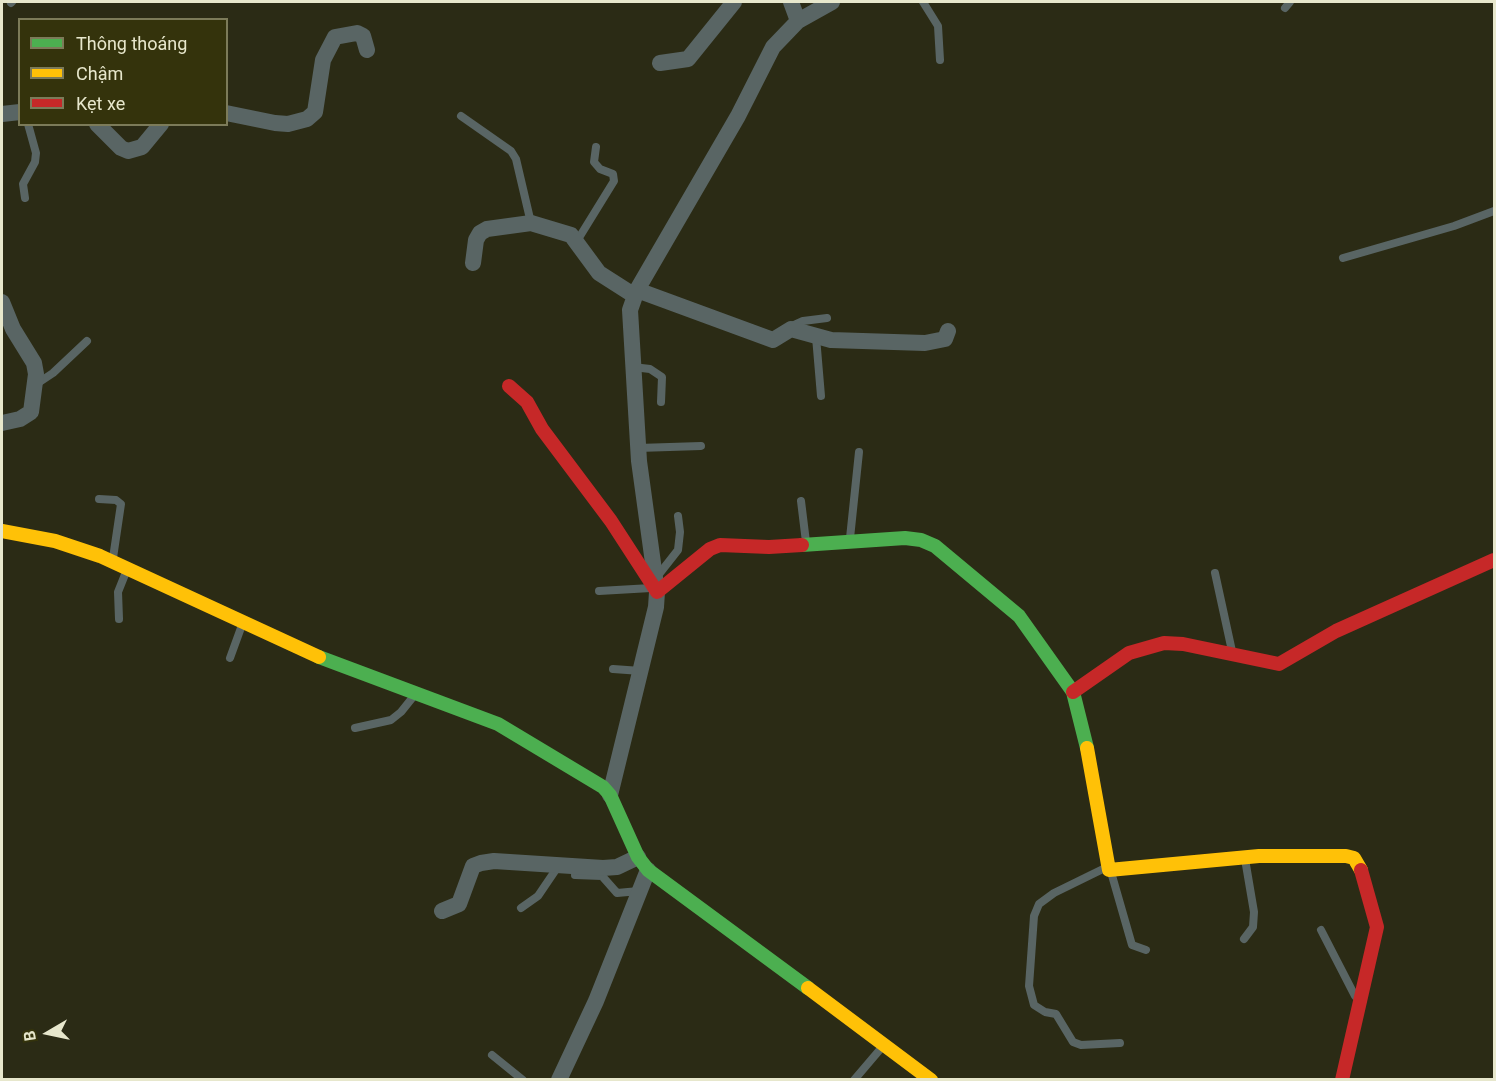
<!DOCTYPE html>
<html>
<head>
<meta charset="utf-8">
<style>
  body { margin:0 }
  #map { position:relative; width:1496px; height:1081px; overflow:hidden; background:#2b2b15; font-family:Roboto,sans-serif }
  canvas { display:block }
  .frame { position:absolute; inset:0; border:3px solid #e7e7cc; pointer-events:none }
  .legend { position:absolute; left:18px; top:18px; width:210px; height:108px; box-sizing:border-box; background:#34330c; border:2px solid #7c7b59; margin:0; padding:8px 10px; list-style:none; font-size:18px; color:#e7e7cc }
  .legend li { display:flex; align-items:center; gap:12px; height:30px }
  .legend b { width:30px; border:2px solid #7c7b59 }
  .north { position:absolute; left:18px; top:1003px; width:60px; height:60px; -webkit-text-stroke:4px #34330c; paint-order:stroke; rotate:261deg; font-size:16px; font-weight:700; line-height:24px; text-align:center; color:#e7e7cc }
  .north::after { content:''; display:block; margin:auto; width:21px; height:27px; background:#e7e7cc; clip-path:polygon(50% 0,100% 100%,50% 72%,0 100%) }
</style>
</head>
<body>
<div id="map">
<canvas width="1496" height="1081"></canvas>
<div class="frame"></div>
<ul class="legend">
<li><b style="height:8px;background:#4caf50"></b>Thông thoáng</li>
<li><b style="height:8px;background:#ffc107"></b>Chậm</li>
<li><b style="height:8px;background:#c62828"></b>Kẹt xe</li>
</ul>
<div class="north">B</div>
</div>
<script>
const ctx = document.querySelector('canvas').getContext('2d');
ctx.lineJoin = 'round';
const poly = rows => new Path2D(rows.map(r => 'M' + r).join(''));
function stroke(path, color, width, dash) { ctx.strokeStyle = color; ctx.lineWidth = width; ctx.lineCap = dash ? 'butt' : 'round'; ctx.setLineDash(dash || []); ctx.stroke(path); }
stroke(poly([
  [923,2,938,26,940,60],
  [11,3,12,2],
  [1285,8,1290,2],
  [461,116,511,151,516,159,531,223],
  [25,198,23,184,35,162,36,153,28,124],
  [577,241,614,181,613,174,600,169,594,162,596,147],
  [1343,258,1454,226,1494,211],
  [790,327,803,321,827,318],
  [816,337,821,396],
  [633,367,650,369,662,377,661,402],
  [35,385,53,373,87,341],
  [638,448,701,446],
  [99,499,116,500,121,504,113,558],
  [801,501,806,542],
  [850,538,859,452],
  [1215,573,1232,651],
  [656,578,678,550,680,532,678,516],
  [599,591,651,588],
  [119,619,118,592,126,572],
  [230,658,242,625],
  [613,669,641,671],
  [355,728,391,720,401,712,413,697],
  [1105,868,1054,893,1039,904,1034,916,1029,986,1034,1005,1045,1012,1056,1014,1073,1042,1081,1045,1120,1043],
  [1111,872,1132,945,1146,950],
  [575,875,602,876,617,893,639,891],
  [521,908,538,896,559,865],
  [1321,930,1355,996],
  [1244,939,1253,927,1254,912,1245,859],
  [492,1055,523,1080],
  [854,1080,883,1046]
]), '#596564', 8);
stroke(poly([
  [791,2,798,21],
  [660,63,688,59,734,2],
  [226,113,275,123,288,124,307,119,315,112,323,60,335,37,357,33,363,36,367,50],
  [2,114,20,112],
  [97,124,121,148,128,151,142,147,161,124],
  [473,263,476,240,480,233,487,229,531,223,571,235,599,273,635,296],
  [637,290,773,340,791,329,831,340,925,343,945,339,948,331],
  [2,302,13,329,34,363,36,374,31,412,20,419,2,423],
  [610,795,656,607,657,592,639,461,630,310,637,290,738,116,773,47,798,21,832,2],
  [442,911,459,904,473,866,481,863,494,861,603,868,617,867,638,857],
  [559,1080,596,1001,648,870]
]), '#596564', 16);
stroke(poly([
  [802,545,905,538,921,540,935,546,1019,616,1073,692,1087,748],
  [319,657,498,724,603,787,610,795,638,857,648,870,808,988]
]), '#4caf50', 14);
stroke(poly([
  [2,531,55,541,100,556,319,657],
  [1087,748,1109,870,1259,856,1346,856,1354,858,1361,870],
  [808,988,931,1080]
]), '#ffc107', 14);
stroke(poly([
  [509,386,527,402,542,429,611,521,657,592,710,549,720,545,769,547,802,545],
  [1073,692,1129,653,1164,643,1183,644,1279,664,1336,631,1494,560],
  [1342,1080,1377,927,1361,870]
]), '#c62828', 14);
</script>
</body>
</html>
